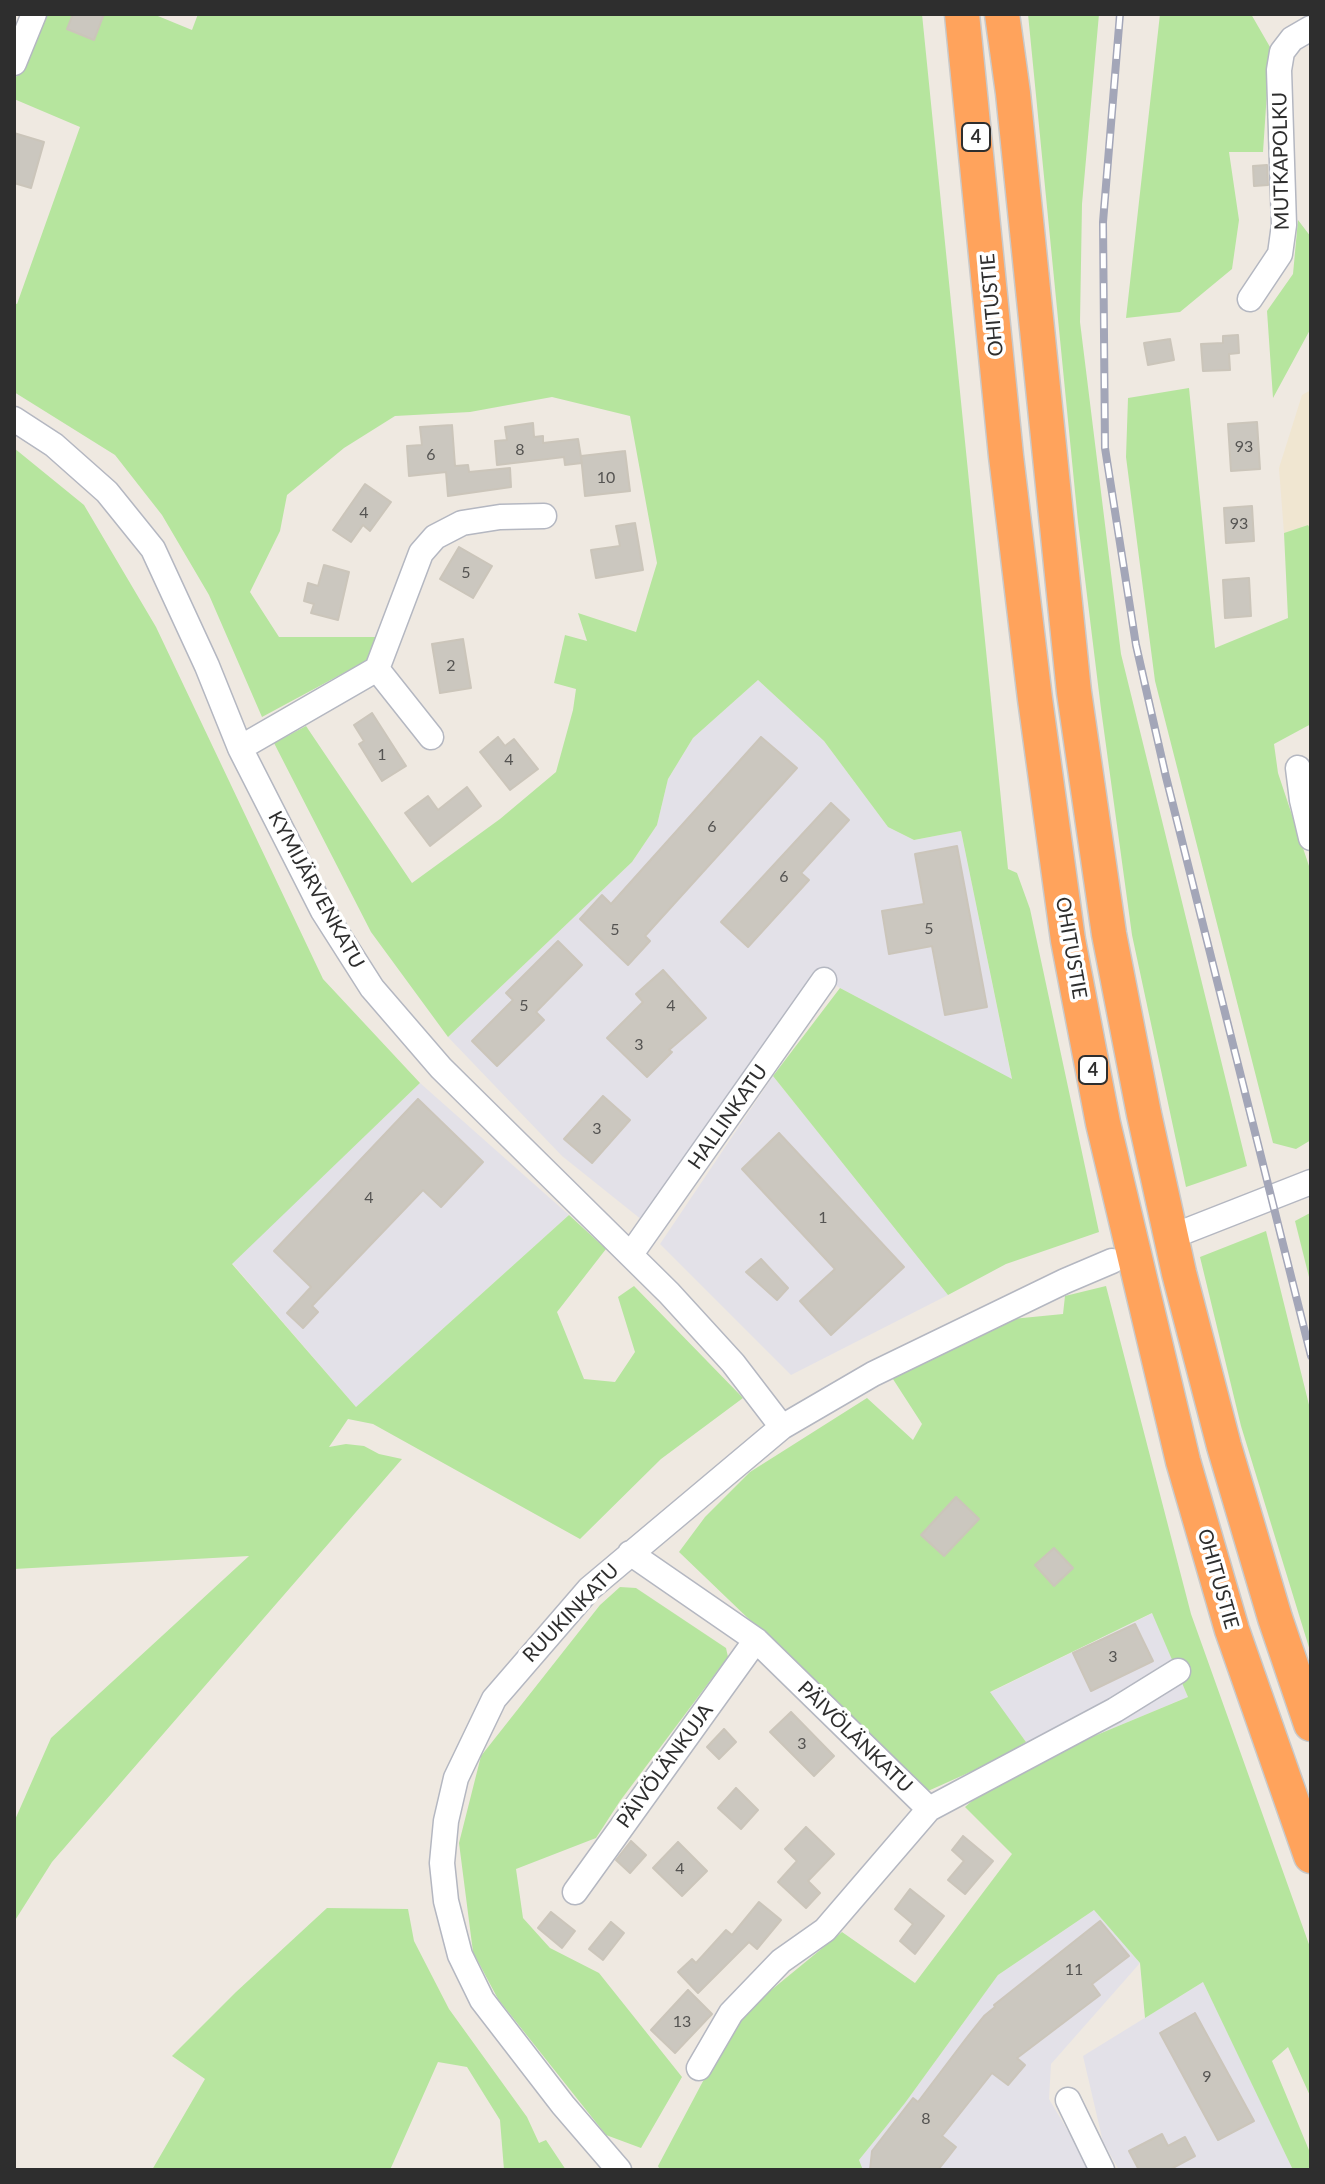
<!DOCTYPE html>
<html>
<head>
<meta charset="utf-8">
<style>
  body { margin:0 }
  #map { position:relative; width:1325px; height:2184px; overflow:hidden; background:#efe9e1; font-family:Lato,sans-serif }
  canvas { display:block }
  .frame { position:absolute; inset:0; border:16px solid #2e2e2e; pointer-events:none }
</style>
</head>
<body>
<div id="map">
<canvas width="1325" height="2184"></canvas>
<div class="frame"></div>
</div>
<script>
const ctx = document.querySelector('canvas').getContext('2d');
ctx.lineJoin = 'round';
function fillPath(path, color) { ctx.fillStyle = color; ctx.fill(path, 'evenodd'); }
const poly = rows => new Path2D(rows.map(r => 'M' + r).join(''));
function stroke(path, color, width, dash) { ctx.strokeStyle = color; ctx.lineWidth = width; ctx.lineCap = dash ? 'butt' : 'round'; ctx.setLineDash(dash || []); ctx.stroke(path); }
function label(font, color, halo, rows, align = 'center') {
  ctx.font = font + ' Lato,sans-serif'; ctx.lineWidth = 7; ctx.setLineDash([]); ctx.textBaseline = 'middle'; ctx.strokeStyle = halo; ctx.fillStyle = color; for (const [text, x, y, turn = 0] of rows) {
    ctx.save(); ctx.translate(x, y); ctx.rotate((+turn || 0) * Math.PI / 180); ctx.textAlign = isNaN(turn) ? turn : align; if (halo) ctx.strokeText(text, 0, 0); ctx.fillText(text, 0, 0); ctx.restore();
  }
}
fillPath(poly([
  [758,680,824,741,888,827,914,840,961,831,1012,1080,814,974,642,1220,562,1156,448,1037,632,862,657,825,668,779,693,738],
  [773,1076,948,1295,791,1375,660,1244],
  [420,1083,569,1215,356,1407,232,1263],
  [1153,1613,1188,1697,1039,1759,989,1693],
  [1094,1910,1140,1963,1051,2064,1049,2099,1091,2170,863,2170,859,2160,905,2103,998,1975],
  [1203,1982,1270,2120,1293,2170,1119,2170,1103,2142,1083,2056]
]), '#e3e1e8');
fillPath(poly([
  [1311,390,1311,530,1308,525,1284,533,1279,468,1302,395]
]), '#f0e6d1');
fillPath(poly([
  [43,14,153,14,192,30,198,14,922,14,1008,869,1017,873,1030,909,1099,1232,1006,1264,948,1295,773,1076,840,988,1012,1079,961,831,914,840,888,827,824,741,758,680,693,738,668,779,657,825,632,862,448,1037,371,932,274,743,306,726,412,883,500,819,556,772,573,710,576,689,554,683,565,635,587,641,578,613,636,632,657,563,630,416,552,397,470,412,395,416,344,448,287,495,280,531,250,592,279,637,382,637,366,661,262,717,209,595,162,515,115,455,14,392,14,303,17,304,80,127,14,99,14,82],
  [1028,14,1099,14,1082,204,1080,322,1121,654,1247,1166,1186,1187,1132,935,1101,709,1078,522],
  [1160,14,1251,14,1270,47,1263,152,1229,152,1239,220,1232,269,1180,312,1126,318],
  [1298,220,1311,237,1311,328,1273,398,1267,311,1293,274],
  [1189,388,1215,648,1288,618,1284,533,1308,525,1311,530,1311,724,1274,744,1278,773,1311,872,1311,1140,1296,1149,1273,1143,1155,681,1126,457,1128,398],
  [14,448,84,505,156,627,323,979,420,1083,232,1264,356,1407,569,1215,606,1249,557,1312,584,1379,615,1382,635,1352,618,1297,634,1286,743,1398,661,1459,580,1539,373,1424,348,1419,329,1447,346,1444,364,1446,379,1454,402,1459,52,1862,14,1922,14,1822,51,1738,249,1556,14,1569],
  [1310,1213,1311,1215,1311,1285,1295,1221],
  [1266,1231,1311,1413,1311,1654,1241,1426,1200,1257],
  [1106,1286,1191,1614,1311,1950,1311,2098,1288,2047,1272,2061,1311,2155,1311,2170,1293,2170,1203,1982,1145,2018,1140,1963,1094,1910,998,1975,905,2103,859,2160,863,2170,660,2170,658,2166,736,2019,842,1932,915,1983,1012,1854,965,1807,981,1793,1039,1759,1188,1697,1152,1613,990,1692,1026,1742,997,1760,928,1791,679,1552,705,1517,750,1472,867,1398,913,1440,922,1424,891,1376,1002,1320,1063,1314,1065,1296],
  [620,1587,636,1588,726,1648,728,1657,620,1801,596,1838,516,1869,523,1918,550,1948,599,1973,682,2077,641,2148,606,2135,498,1999,473,1952,459,1843,481,1756,600,1605],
  [327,1908,408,1909,414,1941,449,2009,527,2117,539,2143,546,2140,566,2170,504,2170,500,2120,467,2067,438,2062,390,2170,152,2170,205,2079,172,2056,236,1992]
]), '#b6e59e');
const building = poly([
  [73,14,104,14,94,40,67,29,73,14],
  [14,133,44,142,31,188,14,183,14,133],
  [1267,165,1268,185,1254,186,1253,166,1267,165],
  [1238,335,1239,353,1229,354,1230,370,1203,371,1201,344,1223,343,1223,336,1238,335],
  [1170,339,1174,360,1148,365,1144,343,1170,339],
  [1257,422,1260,469,1231,471,1228,424,1257,422],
  [533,423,534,437,543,436,543,443,578,439,582,463,565,465,564,457,497,465,495,441,507,440,505,427,533,423],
  [452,425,455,466,468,465,469,472,510,468,511,487,448,496,446,472,409,476,407,446,422,445,420,427,452,425],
  [625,451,630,491,585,496,581,456,625,451],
  [365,484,391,502,370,531,363,525,351,542,333,530,365,484],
  [1252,506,1254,541,1226,543,1224,508,1252,506],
  [635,523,643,570,596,578,591,550,620,546,616,526,635,523],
  [459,547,492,566,473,598,440,579,459,547],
  [324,565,349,572,338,620,311,613,314,604,304,601,308,583,318,586,324,565],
  [1249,578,1251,616,1225,618,1223,580,1249,578],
  [463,639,471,688,440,693,432,644,463,639],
  [372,713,406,766,382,781,359,744,364,741,354,725,372,713],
  [498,737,505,746,514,739,538,769,510,790,480,752,498,737],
  [761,737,797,768,645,936,650,941,628,965,580,919,602,895,611,904,761,737],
  [467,787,481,806,430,846,405,813,428,796,438,810,467,787],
  [831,803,849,820,801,873,809,880,748,947,721,922,831,803],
  [957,846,987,1007,945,1015,932,946,889,954,882,911,924,904,915,854,957,846],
  [558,941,582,965,536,1012,544,1020,497,1066,472,1041,513,1000,506,993,558,941],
  [663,970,706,1018,669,1050,672,1052,647,1077,607,1038,643,1002,636,994,663,970],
  [603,1096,630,1120,592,1163,564,1139,603,1096],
  [418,1099,483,1162,441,1207,423,1190,312,1306,318,1312,303,1328,287,1313,311,1287,274,1251,418,1099],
  [779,1133,904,1267,831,1335,800,1301,835,1269,742,1169,779,1133],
  [761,1259,788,1288,777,1300,746,1272,761,1259],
  [956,1497,979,1519,944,1556,921,1535,956,1497],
  [1054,1548,1073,1568,1054,1586,1035,1565,1054,1548],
  [1135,1624,1153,1661,1091,1691,1073,1653,1135,1624],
  [791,1712,834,1756,814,1776,770,1732,791,1712],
  [724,1729,736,1742,719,1759,707,1747,724,1729],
  [736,1788,758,1810,741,1829,718,1808,736,1788],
  [806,1827,834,1854,808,1881,820,1893,806,1908,778,1882,797,1861,785,1849,806,1827],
  [963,1836,993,1861,965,1894,948,1880,964,1861,952,1850,963,1836],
  [631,1841,646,1855,630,1873,616,1860,631,1841],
  [678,1842,707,1871,682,1896,653,1868,678,1842],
  [910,1889,944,1916,915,1954,900,1941,913,1924,895,1909,910,1889],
  [759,1902,781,1920,757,1949,749,1942,698,1993,678,1972,692,1959,696,1963,726,1930,732,1935,759,1902],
  [551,1912,575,1931,562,1948,538,1928,551,1912],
  [1100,1921,1129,1956,1092,1984,1100,1995,1017,2058,1025,2065,1008,2085,992,2073,942,2136,956,2147,938,2170,870,2170,872,2151,913,2098,918,2102,968,2036,984,2016,995,2007,994,2005,1100,1921],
  [611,1922,624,1933,603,1960,589,1949,611,1922],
  [688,1990,712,2014,675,2053,651,2030,688,1990],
  [1195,2013,1254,2121,1218,2140,1160,2033,1195,2013],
  [1162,2134,1168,2146,1185,2137,1195,2156,1169,2170,1139,2170,1129,2151,1162,2134]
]);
fillPath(building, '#cbc7bf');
stroke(building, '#cbc5ba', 2);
const minor = poly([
  [14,63,34,14],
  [1250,299,1280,254,1284,225,1279,70,1282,52,1292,39,1311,28],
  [14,419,54,445,107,492,153,549,207,666,240,748,323,911,372,988,441,1068,669,1293,733,1363,782,1427],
  [377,669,431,737],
  [240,748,377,669,421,553,435,537,462,523,500,517,544,516],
  [1298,768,1302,800,1311,838],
  [1186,1231,1311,1182],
  [631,1254,824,980],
  [630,1553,756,1640,929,1809,1115,1710,1178,1671],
  [575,1892,756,1640],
  [699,2068,731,2013,781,1961,825,1930,929,1809],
  [1068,2100,1102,2170],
  [619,2170,563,2105,482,2000,460,1955,446,1901,442,1863,446,1821,456,1778,494,1699,589,1589,782,1427,873,1374,1065,1281,1112,1261]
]);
const highway = poly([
  [962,14,1006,456,1035,699,1068,940,1103,1123,1183,1461,1232,1630,1311,1856],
  [1002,14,1013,93,1074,692,1109,934,1144,1114,1179,1273,1224,1446,1275,1618,1311,1724]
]);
stroke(minor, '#b4b7c1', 27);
stroke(highway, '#c9c9c9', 37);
stroke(minor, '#fff', 24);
stroke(highway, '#ffa35c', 34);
const rail = poly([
  [1120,14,1103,222,1105,448,1136,645,1166,777,1311,1356]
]);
stroke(rail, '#a3a6b8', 8);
stroke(rail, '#fff', 5, [15]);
label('16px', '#555452', null, [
  ["93",1244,447],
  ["8",520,450],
  ["6",431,455],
  ["10",606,478],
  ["4",364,513],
  ["93",1239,524],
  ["5",466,573],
  ["2",451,666],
  ["1",382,755],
  ["4",509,760],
  ["6",712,827],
  ["6",784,877],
  ["5",929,929],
  ["5",615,930],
  ["5",524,1006],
  ["4",671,1006],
  ["3",639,1045],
  ["3",597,1129],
  ["4",369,1198],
  ["1",823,1218],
  ["3",1113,1657],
  ["3",802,1744],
  ["4",680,1869],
  ["11",1074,1970],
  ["13",682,2022],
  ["9",1207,2077],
  ["8",926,2119]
]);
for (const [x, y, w] of [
  [976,137,28],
  [1093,1070,28]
]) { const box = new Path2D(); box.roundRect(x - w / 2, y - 14, w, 28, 6); ctx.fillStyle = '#fff'; ctx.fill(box); stroke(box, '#2e2e2e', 2); }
label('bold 18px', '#2e2e2e', null, [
  ["4",976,137],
  ["4",1093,1070]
]);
label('20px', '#2e2e2e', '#fff', [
  ["MUTKAPOLKU",1281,161,-91],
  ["OHITUSTIE",992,305,-95],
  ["KYMIJÄRVENKATU",316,890,61],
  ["OHITUSTIE",1071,948,80],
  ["HALLINKATU",728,1117,-55],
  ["OHITUSTIE",1218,1579,74],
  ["RUUKINKATU",571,1613,-46],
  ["PÄIVÖLÄNKATU",855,1737,44],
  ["PÄIVÖLÄNKUJA",665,1766,-54]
]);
</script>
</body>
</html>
